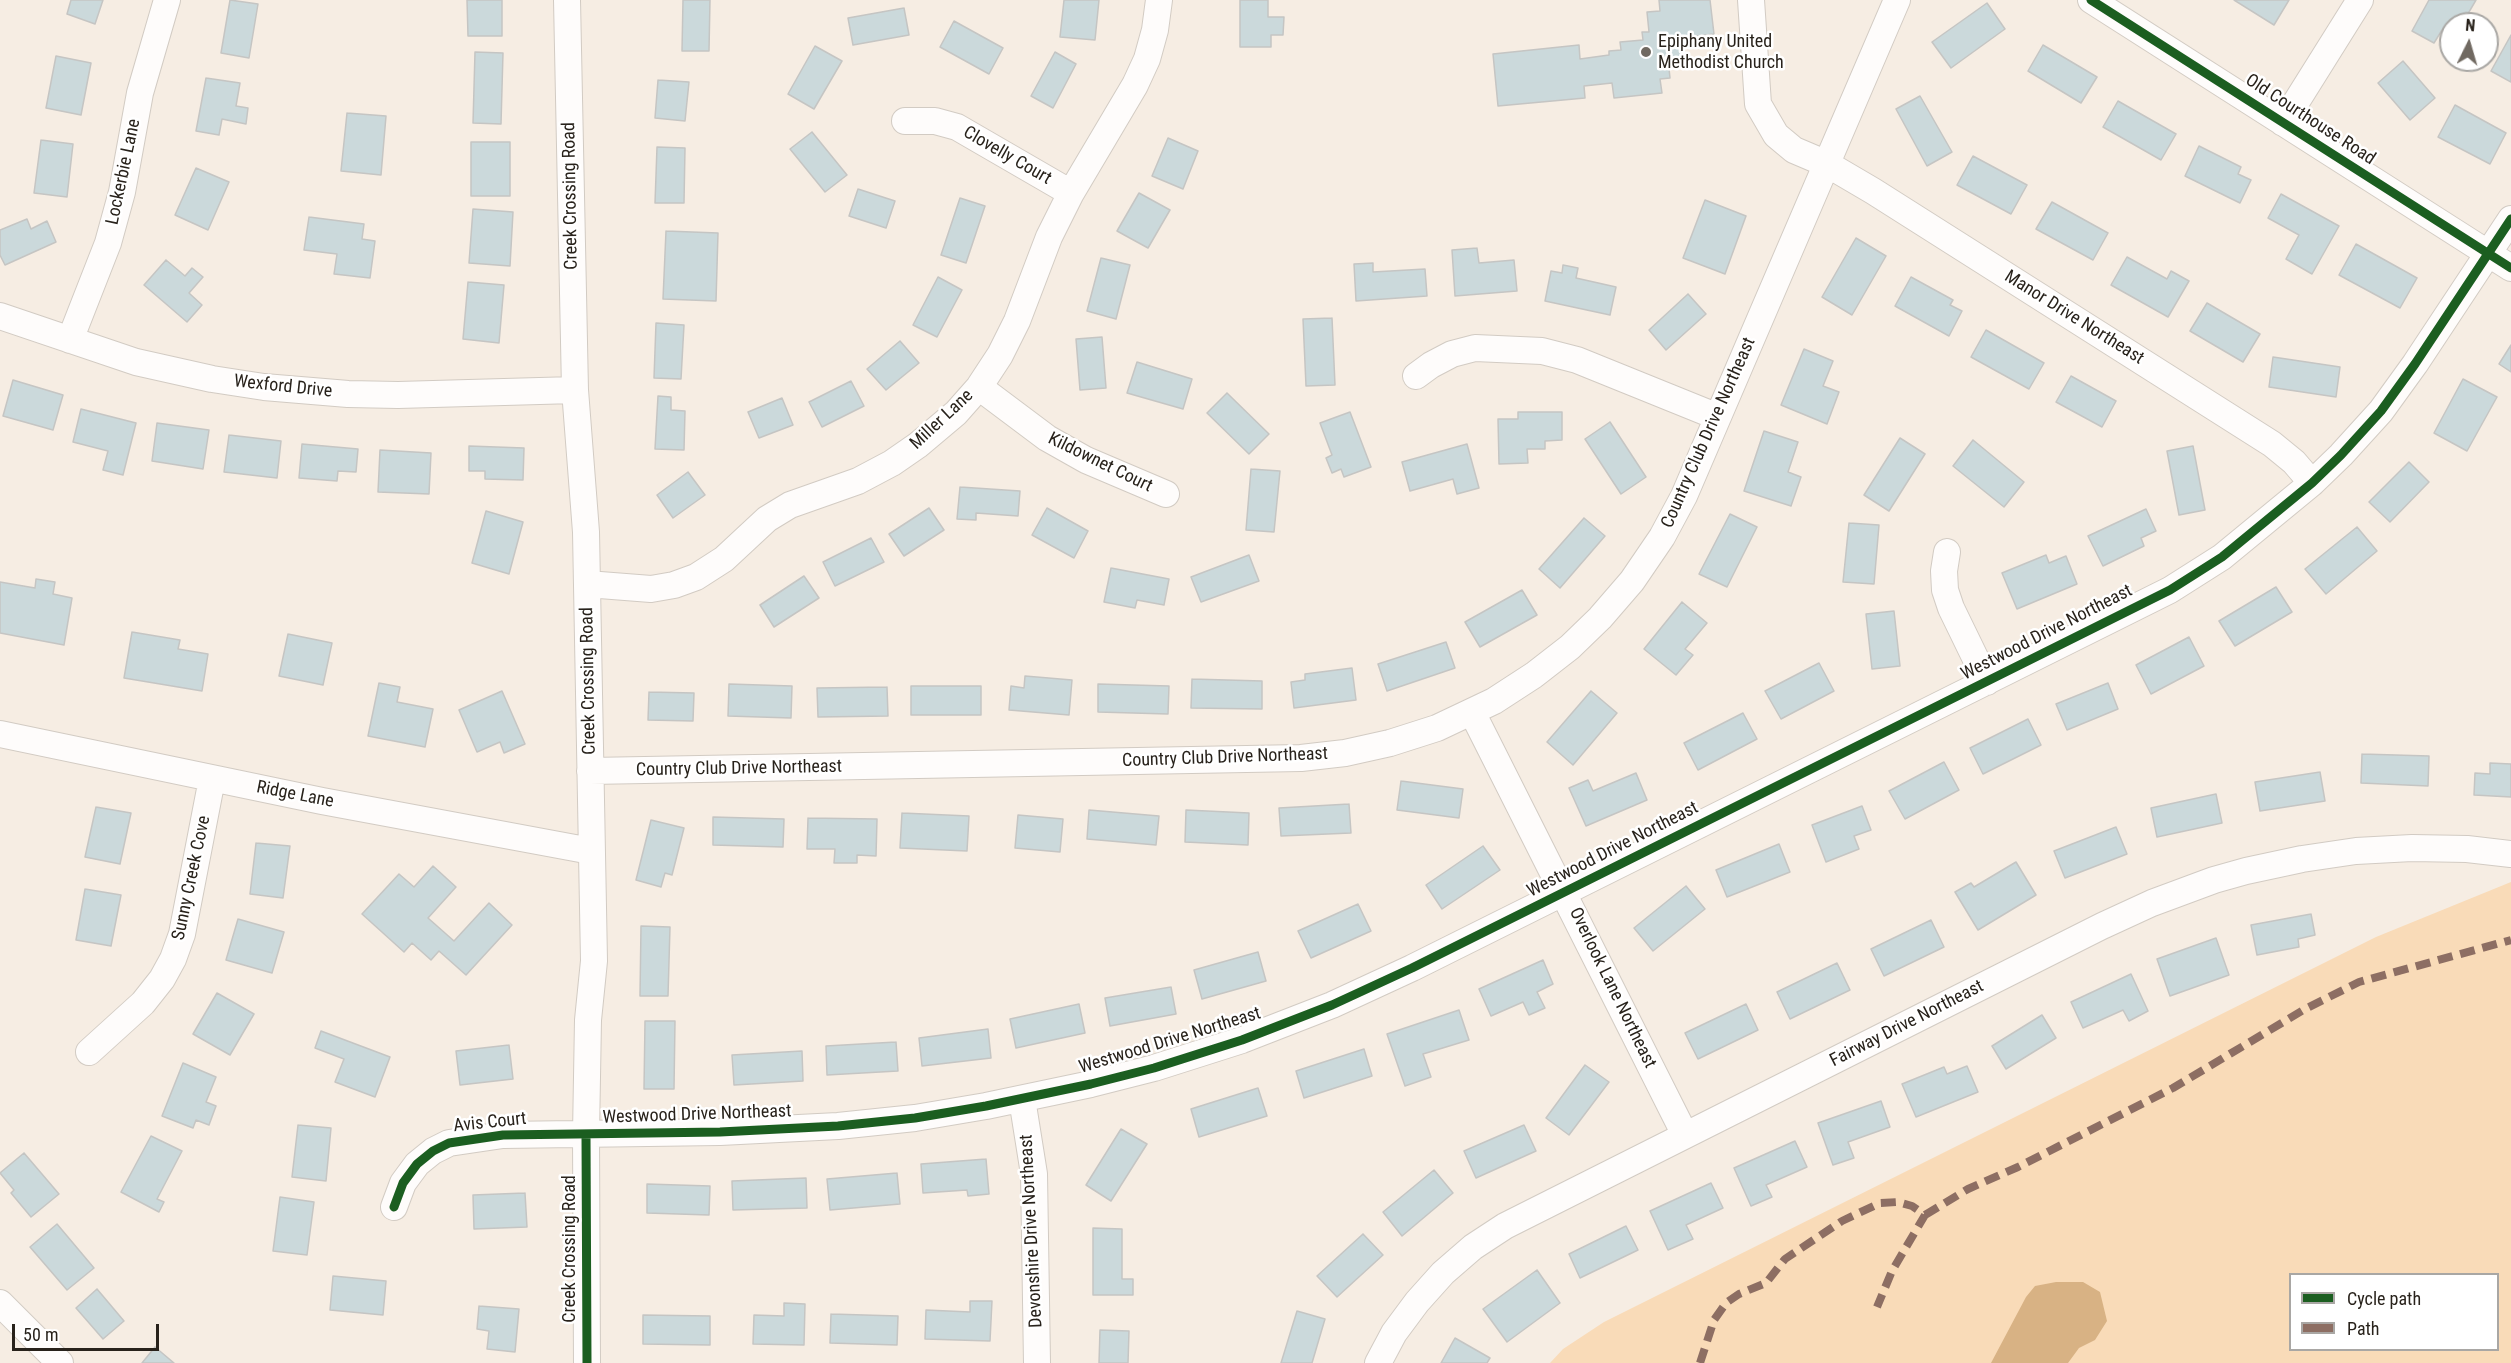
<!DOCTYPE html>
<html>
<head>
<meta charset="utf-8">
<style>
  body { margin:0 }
  #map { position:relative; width:2511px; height:1363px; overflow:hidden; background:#f6ede3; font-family:"Roboto Condensed",sans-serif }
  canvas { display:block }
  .legend { position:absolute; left:2289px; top:1273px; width:210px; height:78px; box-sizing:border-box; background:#fff; border:2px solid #a9a7a4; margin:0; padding:8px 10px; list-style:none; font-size:18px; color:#28221b }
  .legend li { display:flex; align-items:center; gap:12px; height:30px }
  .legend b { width:30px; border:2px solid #a9a7a4 }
  .north { position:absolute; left:2439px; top:12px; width:60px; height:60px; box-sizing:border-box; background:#fff; border:2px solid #a9a7a4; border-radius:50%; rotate:5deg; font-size:16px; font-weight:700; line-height:24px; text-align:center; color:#28221b }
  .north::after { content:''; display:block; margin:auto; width:21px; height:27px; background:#706961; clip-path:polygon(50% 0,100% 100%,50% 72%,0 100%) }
  .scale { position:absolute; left:12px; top:1324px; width:147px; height:27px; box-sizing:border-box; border:3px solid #28221b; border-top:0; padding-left:8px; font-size:18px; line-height:21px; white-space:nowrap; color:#28221b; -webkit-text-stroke:4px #fff; paint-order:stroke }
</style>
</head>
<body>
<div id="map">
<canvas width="2511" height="1363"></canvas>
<ul class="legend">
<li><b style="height:8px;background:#1b5e20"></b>Cycle path</li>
<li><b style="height:8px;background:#8d6e63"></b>Path</li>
</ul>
<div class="north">N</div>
<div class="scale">50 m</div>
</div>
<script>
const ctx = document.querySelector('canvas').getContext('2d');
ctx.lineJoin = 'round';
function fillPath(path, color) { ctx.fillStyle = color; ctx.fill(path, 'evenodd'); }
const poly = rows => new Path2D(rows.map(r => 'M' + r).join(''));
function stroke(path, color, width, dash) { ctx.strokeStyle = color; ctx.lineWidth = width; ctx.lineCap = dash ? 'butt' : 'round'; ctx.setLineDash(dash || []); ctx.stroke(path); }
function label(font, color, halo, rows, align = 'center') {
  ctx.font = font + ' "Roboto Condensed",sans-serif'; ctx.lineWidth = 5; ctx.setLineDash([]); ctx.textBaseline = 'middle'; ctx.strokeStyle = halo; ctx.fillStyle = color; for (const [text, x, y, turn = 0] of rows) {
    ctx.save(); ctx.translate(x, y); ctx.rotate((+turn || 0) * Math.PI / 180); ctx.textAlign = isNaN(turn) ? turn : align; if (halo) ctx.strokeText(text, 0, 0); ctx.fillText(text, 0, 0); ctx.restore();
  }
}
fillPath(poly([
  [2511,882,2511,1363,1550,1363,1563,1349,1604,1322,2376,937],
  [2290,1274,2498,1274,2498,1350,2290,1350]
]), '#f9dbb8');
fillPath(poly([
  [2056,1282,2083,1282,2100,1292,2107,1321,2095,1340,2079,1348,2068,1363,1991,1363,2026,1297,2035,1286]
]), '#d8b284');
const building = poly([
  [71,0,103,0,95,24,67,14,71,0],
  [230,0,258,4,249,58,221,53,230,0],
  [467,0,502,0,502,36,468,36,467,0],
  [683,0,710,0,709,51,682,51,683,0],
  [1064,0,1099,0,1095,40,1060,37,1064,0],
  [1240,0,1268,0,1268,17,1284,17,1283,35,1271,35,1271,47,1240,47,1240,0],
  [1659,0,1710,0,1714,34,1681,38,1683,58,1668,59,1670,78,1660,79,1662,93,1614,98,1612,83,1584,86,1585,98,1498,106,1493,54,1579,45,1580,59,1609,55,1609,51,1621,50,1620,42,1643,40,1642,32,1649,32,1647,12,1660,11,1659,0],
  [2234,0,2289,0,2274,25,2234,0],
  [2429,0,2476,0,2462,24,2451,24,2451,35,2442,30,2434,43,2412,31,2429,0],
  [1987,3,2005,29,1951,68,1932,42,1987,3],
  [904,8,909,35,853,45,848,18,904,8],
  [954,21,1003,48,989,74,940,47,954,21],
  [2511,35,2511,82,2491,71,2511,35],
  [2043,45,2097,77,2081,103,2028,71,2043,45],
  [815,46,842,61,814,109,788,94,815,46],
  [475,52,503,53,501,124,473,123,475,52],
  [1055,52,1076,64,1053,108,1031,96,1055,52],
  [56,56,91,63,81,115,46,108,56,56],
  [2403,61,2435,98,2410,120,2378,83,2403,61],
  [206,78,240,83,236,106,248,108,246,124,222,119,219,135,196,131,206,78],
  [658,80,689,82,685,121,655,118,658,80],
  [1920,96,1952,152,1927,166,1896,109,1920,96],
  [2118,101,2176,134,2161,160,2103,127,2118,101],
  [2455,105,2506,133,2490,164,2438,137,2455,105],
  [347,113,386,116,381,175,341,171,347,113],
  [812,132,847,175,825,192,790,149,812,132],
  [1168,138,1198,151,1183,189,1152,176,1168,138],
  [41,140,73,144,67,197,34,193,41,140],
  [471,142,510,142,510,196,471,196,471,142],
  [2199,146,2241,167,2238,174,2251,180,2240,203,2185,176,2199,146],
  [657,147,685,148,684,203,655,203,657,147],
  [1973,156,2027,185,2011,214,1957,185,1973,156],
  [196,168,229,182,208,230,175,215,196,168],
  [858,189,895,201,886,228,849,216,858,189],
  [1139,193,1170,210,1148,248,1117,231,1139,193],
  [2281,194,2339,226,2312,274,2286,259,2299,235,2268,218,2281,194],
  [960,198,985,206,966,263,941,255,960,198],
  [1705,200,1746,216,1725,274,1683,258,1705,200],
  [2052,202,2108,233,2093,260,2036,229,2052,202],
  [473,209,513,212,510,266,469,263,473,209],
  [309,217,364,224,362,239,375,241,370,278,334,274,337,254,304,250,309,217],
  [27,219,31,229,47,221,56,242,5,265,0,255,0,230,27,219],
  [666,231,718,233,716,301,663,299,666,231],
  [1856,238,1886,256,1852,315,1822,297,1856,238],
  [2356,244,2417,278,2400,308,2339,275,2356,244],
  [1477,248,1479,263,1514,260,1517,291,1455,296,1452,250,1477,248],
  [2127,257,2167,279,2171,271,2189,281,2168,317,2111,285,2127,257],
  [1101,258,1130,265,1116,319,1087,311,1101,258],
  [166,260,185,276,192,268,203,277,189,293,202,305,187,322,144,285,166,260],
  [1373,263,1373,272,1425,269,1427,296,1356,301,1354,264,1373,263],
  [1563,265,1578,268,1576,278,1616,287,1610,315,1545,301,1551,271,1562,273,1563,265],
  [938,277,962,290,937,337,913,325,938,277],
  [1911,277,1953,300,1950,305,1962,311,1949,336,1895,306,1911,277],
  [468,282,504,285,499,343,463,339,468,282],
  [1688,294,1706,314,1666,350,1649,330,1688,294],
  [2207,303,2260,334,2243,362,2190,331,2207,303],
  [1332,318,1335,385,1306,386,1303,319,1332,318],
  [656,323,684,325,681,379,654,378,656,323],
  [1986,330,2044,363,2029,389,1971,357,1986,330],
  [1102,337,1106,388,1080,390,1076,339,1102,337],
  [900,341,919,363,886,390,867,369,900,341],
  [2511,345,2511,372,2499,364,2511,345],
  [1804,349,1833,361,1823,386,1839,392,1827,424,1781,405,1804,349],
  [2273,357,2340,367,2336,397,2269,387,2273,357],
  [1137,362,1192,379,1183,409,1127,393,1137,362],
  [2071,376,2116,401,2102,427,2056,402,2071,376],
  [2463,379,2497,397,2467,451,2434,433,2463,379],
  [13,380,63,395,53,430,3,416,13,380],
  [851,381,864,406,822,427,809,402,851,381],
  [1227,393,1269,434,1249,454,1207,413,1227,393],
  [658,396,671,397,671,410,685,411,684,450,655,449,658,396],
  [782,398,793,425,759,438,748,412,782,398],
  [81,409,136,423,123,475,103,470,108,451,73,442,81,409],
  [1350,412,1371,467,1344,477,1341,469,1332,473,1326,458,1332,455,1320,423,1350,412],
  [1518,412,1562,412,1562,440,1545,441,1545,449,1527,449,1528,463,1499,464,1498,419,1518,419,1518,412],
  [1610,422,1646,477,1621,494,1585,439,1610,422],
  [157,423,209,430,203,469,152,461,157,423],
  [1764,431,1798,442,1788,472,1801,477,1791,506,1744,491,1764,431],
  [229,435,281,441,277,478,224,472,229,435],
  [1900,438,1925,454,1889,511,1864,495,1900,438],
  [1973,440,2024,482,2004,507,1953,466,1973,440],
  [302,444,358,449,356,472,338,471,337,481,299,478,302,444],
  [1467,444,1479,488,1457,494,1453,479,1410,491,1402,462,1467,444],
  [469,446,524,448,523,480,485,479,485,471,469,471,469,446],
  [2193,446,2205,510,2179,515,2167,451,2193,446],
  [380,450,431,453,429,494,378,492,380,450],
  [2409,462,2429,482,2390,522,2369,502,2409,462],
  [1251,469,1280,471,1274,532,1246,530,1251,469],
  [688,472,705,495,673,518,657,495,688,472],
  [960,487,1020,491,1018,516,976,513,976,520,957,519,960,487],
  [929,508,944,530,904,556,889,534,929,508],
  [1047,508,1088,531,1074,558,1032,535,1047,508],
  [2146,509,2156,531,2141,538,2144,546,2103,566,2088,536,2146,509],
  [486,511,523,522,509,574,472,563,486,511],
  [1730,514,1757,527,1727,587,1699,574,1730,514],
  [1584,518,1605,536,1560,588,1539,569,1584,518],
  [1849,523,1879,525,1874,584,1843,582,1849,523],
  [2357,527,2377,551,2326,594,2305,569,2357,527],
  [871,538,884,562,835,586,823,562,871,538],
  [1249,555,1259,581,1201,602,1191,577,1249,555],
  [2046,555,2049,563,2066,556,2077,584,2017,609,2002,573,2046,555],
  [1111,568,1169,579,1164,605,1137,600,1135,608,1104,602,1111,568],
  [804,576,819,598,774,627,760,605,804,576],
  [36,579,55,582,53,594,72,598,64,645,0,633,0,582,35,588,36,579],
  [2276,587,2292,612,2235,646,2219,621,2276,587],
  [1522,590,1537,615,1480,647,1465,622,1522,590],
  [1682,602,1707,623,1685,649,1693,655,1676,675,1644,649,1682,602],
  [1894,611,1900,666,1872,669,1866,614,1894,611],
  [132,632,180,640,178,649,208,654,202,691,124,678,132,632],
  [288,634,332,643,323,685,279,676,288,634],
  [2189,637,2204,666,2151,694,2136,665,2189,637],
  [1446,642,1455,668,1387,691,1378,664,1446,642],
  [1819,663,1834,691,1781,719,1765,691,1819,663],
  [1352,668,1356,700,1294,708,1291,682,1305,680,1305,674,1352,668],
  [1025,676,1072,680,1069,715,1009,710,1011,686,1024,688,1025,676],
  [1192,679,1262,681,1262,709,1191,708,1192,679],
  [379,683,400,687,397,702,433,709,425,747,368,736,379,683],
  [2108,683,2118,709,2067,730,2056,704,2108,683],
  [729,684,792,686,791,718,728,716,729,684],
  [1098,684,1169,686,1168,714,1098,712,1098,684],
  [911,686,981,686,981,715,911,715,911,686],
  [887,687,888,716,818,717,817,688,887,687],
  [502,691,525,744,504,753,500,742,477,752,459,710,502,691],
  [1591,691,1617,713,1573,765,1547,742,1591,691],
  [649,692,694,693,693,721,648,720,649,692],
  [1743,713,1757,739,1698,770,1684,743,1743,713],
  [2028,719,2041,745,1983,774,1970,748,2028,719],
  [2362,754,2429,756,2428,786,2361,783,2362,754],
  [1944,762,1959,790,1905,819,1889,791,1944,762],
  [2490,763,2511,764,2511,797,2474,795,2475,773,2490,774,2490,763],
  [2320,772,2325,801,2260,811,2255,782,2320,772],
  [1636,773,1647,800,1586,826,1569,788,1588,780,1593,791,1636,773],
  [1401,781,1463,789,1459,818,1397,810,1401,781],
  [2216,794,2222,823,2157,837,2151,808,2216,794],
  [1349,804,1351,833,1281,836,1279,808,1349,804],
  [1862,806,1871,830,1854,836,1859,849,1826,862,1812,825,1862,806],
  [96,807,131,813,120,864,85,857,96,807],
  [1089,810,1159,816,1156,845,1087,839,1089,810],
  [1186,810,1249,813,1248,845,1185,842,1186,810],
  [902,813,969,816,967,851,900,848,902,813],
  [1018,815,1063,819,1060,852,1015,848,1018,815],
  [713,817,784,819,783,847,713,845,713,817],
  [808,818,877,819,876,856,857,855,857,863,834,863,835,849,807,849,808,818],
  [651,820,684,828,672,875,665,873,661,887,636,880,651,820],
  [2116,827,2127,854,2065,878,2054,851,2116,827],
  [256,843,290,846,283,898,250,894,256,843],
  [1779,844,1790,872,1727,897,1716,870,1779,844],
  [1483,846,1500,870,1442,909,1426,885,1483,846],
  [2016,862,2036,895,1978,930,1955,892,1971,883,1974,887,2016,862],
  [433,866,456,887,428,918,454,941,489,903,512,925,466,975,439,951,431,960,412,943,404,952,362,914,399,874,414,887,433,866],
  [1686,886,1705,909,1653,951,1634,928,1686,886],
  [85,889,121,895,111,946,76,940,85,889],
  [1358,904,1371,931,1311,958,1298,931,1358,904],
  [2311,914,2315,935,2298,939,2299,947,2257,955,2251,925,2311,914],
  [238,919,284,932,272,973,226,960,238,919],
  [1931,920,1944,947,1884,976,1871,949,1931,920],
  [641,926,670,927,668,996,640,996,641,926],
  [2216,938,2229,975,2170,996,2157,959,2216,938],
  [1258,952,1266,981,1202,999,1194,970,1258,952],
  [1543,960,1553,984,1537,992,1545,1008,1529,1015,1523,1002,1491,1016,1479,989,1543,960],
  [1837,963,1850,990,1790,1019,1777,992,1837,963],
  [2131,974,2148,1011,2129,1021,2123,1010,2083,1028,2071,1002,2131,974],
  [1171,987,1176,1014,1110,1026,1105,998,1171,987],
  [217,993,254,1014,230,1055,193,1034,217,993],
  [1079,1004,1085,1033,1016,1048,1010,1019,1079,1004],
  [1746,1004,1758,1030,1698,1059,1685,1033,1746,1004],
  [1459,1010,1469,1040,1423,1054,1431,1077,1405,1086,1387,1034,1459,1010],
  [2042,1015,2056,1038,2006,1069,1992,1046,2042,1015],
  [645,1021,675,1021,674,1089,644,1089,645,1021],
  [988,1029,991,1058,922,1066,919,1038,988,1029],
  [321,1031,390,1057,375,1097,335,1082,344,1059,315,1048,321,1031],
  [896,1042,898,1071,827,1075,826,1046,896,1042],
  [509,1045,513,1079,460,1085,456,1051,509,1045],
  [1364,1049,1372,1076,1304,1098,1296,1071,1364,1049],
  [802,1051,803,1081,734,1085,732,1055,802,1051],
  [183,1063,216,1077,206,1102,216,1106,209,1125,196,1120,193,1128,162,1116,183,1063],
  [1585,1065,1609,1082,1569,1135,1546,1118,1585,1065],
  [1967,1066,1978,1092,1916,1117,1902,1084,1944,1067,1947,1074,1967,1066],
  [1258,1088,1267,1116,1199,1137,1191,1109,1258,1088],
  [1881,1101,1890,1127,1848,1142,1854,1158,1833,1165,1818,1123,1881,1101],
  [298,1125,331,1128,326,1181,292,1177,298,1125],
  [1524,1125,1536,1151,1476,1178,1464,1151,1524,1125],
  [1121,1129,1147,1144,1111,1201,1086,1185,1121,1129],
  [151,1136,182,1151,157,1199,164,1202,159,1212,121,1192,151,1136],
  [1795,1141,1807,1167,1766,1185,1772,1197,1751,1206,1734,1168,1795,1141],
  [24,1153,59,1194,31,1217,11,1193,14,1190,0,1173,24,1153],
  [986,1159,989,1194,968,1196,967,1190,923,1193,921,1164,986,1159],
  [1434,1170,1453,1193,1402,1236,1383,1212,1434,1170],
  [897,1173,900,1204,830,1210,827,1179,897,1173],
  [806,1178,807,1208,733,1210,732,1181,806,1178],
  [1711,1183,1723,1208,1686,1225,1693,1239,1668,1250,1650,1211,1711,1183],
  [647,1184,710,1186,709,1215,647,1213,647,1184],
  [525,1193,527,1227,474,1229,473,1195,525,1193],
  [280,1197,314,1202,307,1255,273,1251,280,1197],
  [57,1224,94,1268,67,1290,30,1247,57,1224],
  [1626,1226,1638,1250,1580,1278,1569,1254,1626,1226],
  [1093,1228,1122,1229,1122,1279,1133,1279,1133,1295,1093,1295,1093,1228],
  [1363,1234,1383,1255,1337,1297,1317,1276,1363,1234],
  [1537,1270,1560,1303,1507,1342,1483,1309,1537,1270],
  [333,1276,386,1281,383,1315,330,1310,333,1276],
  [97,1289,124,1321,103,1339,76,1308,97,1289],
  [970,1301,992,1301,990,1341,925,1339,926,1310,970,1312,970,1301],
  [784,1303,805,1304,804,1345,753,1344,754,1315,784,1316,784,1303],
  [479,1306,519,1309,515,1352,487,1349,489,1331,477,1329,479,1306],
  [1297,1311,1325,1319,1312,1363,1281,1363,1297,1311],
  [831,1314,898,1316,897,1345,830,1343,831,1314],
  [643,1315,710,1316,710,1345,643,1344,643,1315],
  [1100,1330,1129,1331,1128,1363,1099,1363,1100,1330],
  [1455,1338,1490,1358,1487,1363,1441,1363,1455,1338],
  [155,1347,174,1363,142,1363,155,1347]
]);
fillPath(building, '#cbd9db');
stroke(building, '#c5c5c3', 1.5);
const minor = poly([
  [567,0,575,390,586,532,594,961,588,1020,586,1134,587,1363],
  [1751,0,1758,104,1776,135,1794,150,1827,164,1873,191,2272,444,2294,462,2312,483],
  [2091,0,2511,268],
  [905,121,935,121,957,127,1071,193],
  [2283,123,2360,0],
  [0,316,136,362,212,379,264,387,348,394,398,395,575,390],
  [70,340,108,243,122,192,140,93,167,0],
  [1416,376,1431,365,1452,354,1475,348,1542,351,1577,360,1718,417],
  [979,387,1047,438,1086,460,1166,494],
  [1947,552,1944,571,1945,590,1951,608,1987,682],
  [587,584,651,589,674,585,696,577,724,559,767,519,790,505,858,481,892,463,918,445,956,413,979,387,1000,355,1017,321,1049,237,1071,193,1135,85,1147,59,1155,30,1159,0],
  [1472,712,1685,1135],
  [0,734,322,801,591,851],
  [590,771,1301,758,1345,753,1390,743,1437,728,1494,701,1534,675,1570,647,1600,618,1632,581,1662,537,1684,496,1897,0],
  [89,1052,143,1003,162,979,173,959,182,934,212,779],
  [1022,1099,1034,1174,1037,1363],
  [394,1207,403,1183,417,1164,433,1151,449,1143,503,1135,720,1132,838,1126,915,1118,986,1106,1091,1084,1154,1068,1242,1040,1332,1005,1412,968,2170,590,2222,557,2312,483,2341,455,2381,411,2415,364,2511,219],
  [0,1303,60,1363],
  [1378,1363,1394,1333,1417,1302,1443,1273,1473,1247,1505,1226,2102,926,2152,903,2214,880,2246,871,2302,859,2356,851,2412,848,2467,849,2511,854]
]);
stroke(minor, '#d2cbc3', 28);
stroke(minor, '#fefcfb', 26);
stroke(poly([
  [1925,1215,1968,1189,2018,1167,2173,1088,2305,1009,2359,982,2511,940],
  [1700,1363,1714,1320,1726,1303,1739,1294,1766,1283,1785,1259,1842,1221,1880,1203,1898,1202,1912,1206,1925,1215,1892,1271,1877,1307]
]), '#8d6e63', 8, [15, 8]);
stroke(poly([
  [2091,0,2511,268],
  [586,1134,587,1363],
  [394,1207,403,1183,417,1164,433,1151,449,1143,503,1135,720,1132,838,1126,915,1118,986,1106,1091,1084,1154,1068,1242,1040,1332,1005,1412,968,2170,590,2222,557,2312,483,2341,455,2381,411,2415,364,2511,219]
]), '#1b5e20', 9);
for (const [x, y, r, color] of [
  [1646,52,6,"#706961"]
]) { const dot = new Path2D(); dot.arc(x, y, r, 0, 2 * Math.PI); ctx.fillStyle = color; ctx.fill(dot); stroke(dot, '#fff', 2); }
label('18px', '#28221b', '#fff', [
  ["Epiphany United",1658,42],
  ["Methodist Church",1658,63]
], 'left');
label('18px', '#28221b', '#fff', [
  ["Old Courthouse Road",2310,120,33],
  ["Clovelly Court",1007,156,30],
  ["Lockerbie Lane",124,172,-78],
  ["Creek Crossing Road",571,196,-91],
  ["Manor Drive Northeast",2074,318,32],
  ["Wexford Drive",283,387,6],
  ["Miller Lane",942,420,-43],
  ["Country Club Drive Northeast",1709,433,-66],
  ["Kildownet Court",1100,463,26],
  ["Westwood Drive Northeast",2047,633,-27],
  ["Creek Crossing Road",589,681,-91],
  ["Country Club Drive Northeast",1225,758,-2],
  ["Country Club Drive Northeast",739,769,-1],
  ["Ridge Lane",295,795,11],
  ["Westwood Drive Northeast",1613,850,-27],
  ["Sunny Creek Cove",192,878,-78],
  ["Overlook Lane Northeast",1612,988,64],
  ["Fairway Drive Northeast",1907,1024,-27],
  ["Westwood Drive Northeast",1170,1041,-17],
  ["Westwood Drive Northeast",697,1115,-2],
  ["Avis Court",490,1123,-6],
  ["Devonshire Drive Northeast",1032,1231,-93],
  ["Creek Crossing Road",570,1249,-90]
]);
</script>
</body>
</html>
